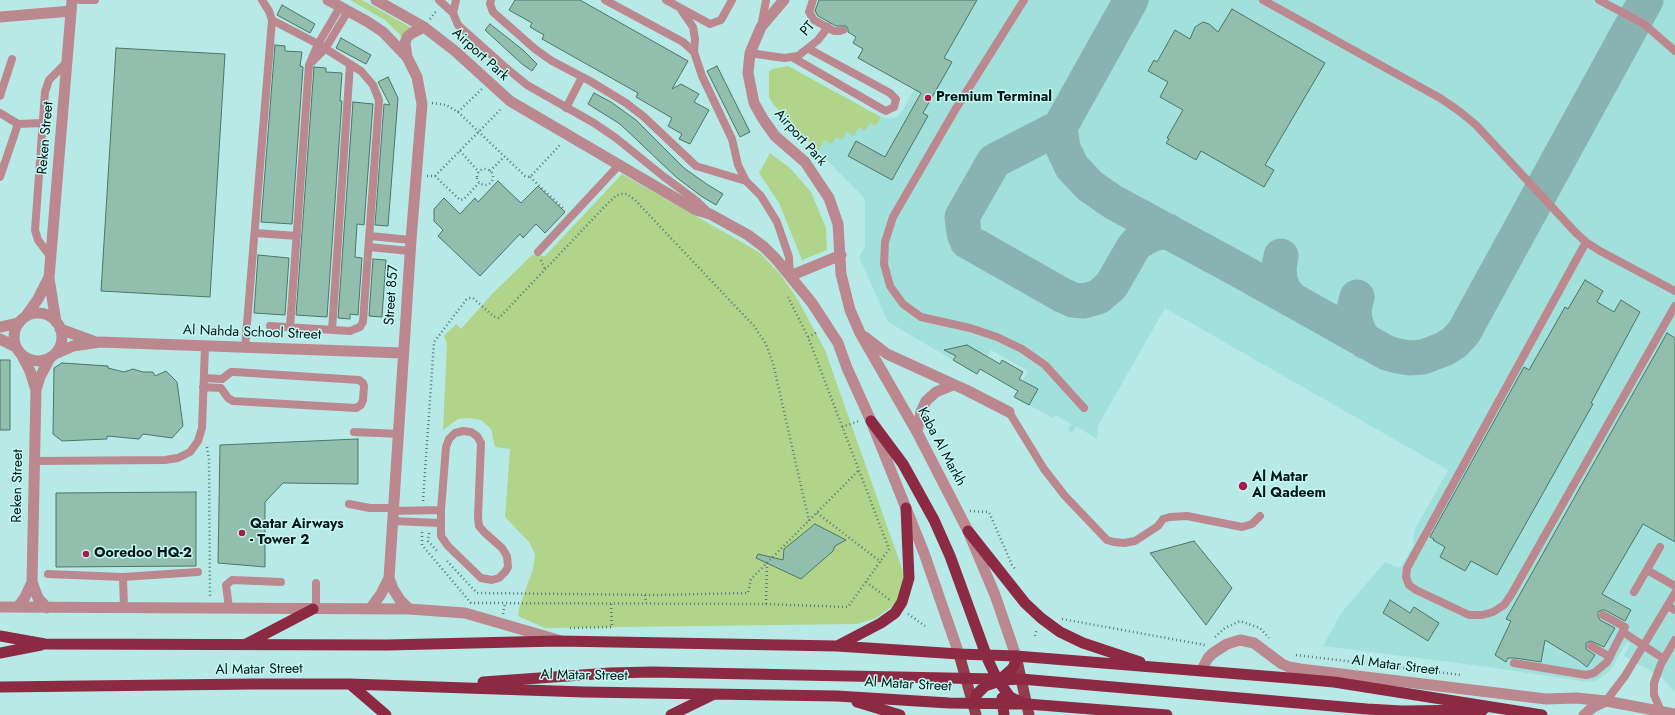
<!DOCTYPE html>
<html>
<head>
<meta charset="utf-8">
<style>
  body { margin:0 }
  canvas { display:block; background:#b7eae6 }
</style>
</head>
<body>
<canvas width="1675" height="715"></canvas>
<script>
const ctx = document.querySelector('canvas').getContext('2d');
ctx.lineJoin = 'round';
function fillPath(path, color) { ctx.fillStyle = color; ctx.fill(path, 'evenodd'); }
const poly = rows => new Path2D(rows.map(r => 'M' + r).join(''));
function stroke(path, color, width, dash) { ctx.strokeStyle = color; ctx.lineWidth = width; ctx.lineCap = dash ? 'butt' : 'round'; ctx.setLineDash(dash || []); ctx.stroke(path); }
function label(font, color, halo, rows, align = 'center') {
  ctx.font = font + ' Jost,sans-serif'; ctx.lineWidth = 3; ctx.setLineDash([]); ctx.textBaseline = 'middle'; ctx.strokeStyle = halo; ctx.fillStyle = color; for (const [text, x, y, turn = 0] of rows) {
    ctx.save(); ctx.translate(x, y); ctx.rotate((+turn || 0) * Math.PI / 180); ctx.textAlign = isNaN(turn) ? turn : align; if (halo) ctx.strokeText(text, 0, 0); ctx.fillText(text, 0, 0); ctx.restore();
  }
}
fillPath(poly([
  [819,0,1675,0,1675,692,1661,677,1624,656,1630,644,1627,642,1609,672,1596,681,1588,682,1488,667,1323,646,1341,613,1385,562,1400,568,1413,546,1414,531,1448,470,1165,308,1098,426,1097,439,1076,426,1072,433,1068,430,1071,424,1055,415,1053,418,1014,397,1028,371,991,350,977,374,888,322,859,257,865,246,865,199,818,151,825,140,870,123,876,126,881,117,888,119,897,117,903,110,914,89,858,58,862,51,865,53,859,33,853,29,850,34,812,12]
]), '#a2e0db');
fillPath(poly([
  [350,0,362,0,410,27,408,31,402,37,385,20],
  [788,66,881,117,876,126,870,123,865,131,859,127,854,136,847,132,842,140,836,137,832,144,825,140,818,151,773,104,769,97,769,72,772,69],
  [770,153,791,169,811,192,826,228,827,250,802,260,779,203,759,173],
  [622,174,752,248,761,254,781,275,798,300,825,350,905,577,900,595,893,606,876,618,857,624,545,628,518,616,519,608,533,569,535,554,529,542,505,517,510,449,495,447,491,429,481,420,468,418,458,419,443,430,447,344,444,336,456,324,461,329,492,294,532,255,545,256]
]), '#b0d58a');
stroke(poly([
  [1131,0,1060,127,1063,148,1072,167,1090,186,1113,202,1239,270,1387,353,1398,356,1410,358,1423,357,1444,349,1455,342,1464,332,1646,0],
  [1060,127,994,161,962,217,964,233,967,241,1062,295,1073,300,1084,301,1098,297,1111,286,1133,248,1137,243,1152,234,1168,231],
  [1281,256,1279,268,1280,280,1284,291,1292,300],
  [1357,297,1354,309,1355,321,1359,332,1366,342]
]), '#88b3b0', 35);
const building = poly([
  [515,0,580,0,688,61,672,89,681,84,699,94,694,102,709,110,690,144,679,139,682,134,668,126,672,118,636,97,638,93,542,39,544,35,530,27,532,23,509,10,515,0],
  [819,0,977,0,944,58,952,62,923,113,928,116,892,180,848,156,856,141,885,157,921,93,858,58,863,49,853,43,856,37,848,32,848,29,846,26,836,26,818,16,815,11,819,0],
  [282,5,315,24,310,33,277,15,282,5],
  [1232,9,1325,63,1265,165,1274,170,1264,187,1201,151,1196,160,1166,143,1169,139,1167,138,1183,110,1160,97,1168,82,1148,71,1154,60,1157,62,1175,30,1190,39,1195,27,1203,22,1209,24,1218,32,1232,9],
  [490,24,523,50,537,64,532,71,522,64,485,30,490,24],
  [341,38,371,55,366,64,336,48,341,38],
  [275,45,285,46,285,51,302,52,300,66,303,67,292,224,261,222,275,45],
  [116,48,225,54,210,297,101,291,116,48],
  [717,66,750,132,740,137,707,71,717,66],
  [314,67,326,68,326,72,342,73,340,101,342,101,327,317,296,315,314,67],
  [388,77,398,98,388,226,375,225,384,104,390,105,378,82,388,77],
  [594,93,611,102,636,120,684,168,708,185,723,194,716,205,701,196,676,177,620,124,588,104,594,93],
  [353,102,373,104,364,225,357,224,355,257,362,258,358,315,350,314,350,319,338,318,353,102],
  [498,181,521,203,538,186,565,212,545,233,536,224,523,238,520,234,480,276,438,236,443,230,434,221,434,209,444,198,460,214,475,198,478,202,498,181],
  [258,255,289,258,285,315,254,313,258,255],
  [373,259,386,260,382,317,369,316,373,259],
  [1585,280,1603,291,1597,302,1614,312,1621,300,1640,312,1591,403,1593,404,1497,575,1471,561,1465,571,1440,557,1445,547,1433,540,1434,539,1430,537,1524,367,1529,370,1565,307,1568,309,1585,280],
  [1667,333,1675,338,1675,542,1643,524,1602,594,1631,610,1625,621,1605,610,1602,610,1598,612,1598,616,1600,620,1615,628,1604,647,1591,641,1586,643,1586,649,1595,655,1587,667,1578,660,1545,640,1541,662,1515,658,1508,658,1506,662,1495,655,1511,621,1506,619,1667,333],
  [967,345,1000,364,1002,360,1023,372,1019,379,1038,389,1029,405,1014,397,1018,391,980,369,977,374,953,360,956,356,944,350,967,345],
  [0,360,10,360,10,430,0,430,0,360],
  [62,363,108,366,108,368,124,372,133,369,143,372,153,372,155,376,166,371,177,382,183,426,172,438,143,434,139,439,107,436,107,439,62,441,53,434,54,368,62,363],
  [358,439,358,484,283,483,265,502,265,567,218,563,220,445,358,439],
  [196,492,196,566,56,567,56,493,196,492],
  [815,524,846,540,835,546,833,551,801,579,756,558,758,554,783,560,784,549,815,524],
  [1194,541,1232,588,1206,625,1150,553,1194,541],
  [1390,600,1410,613,1414,607,1439,623,1428,641,1383,613,1390,600]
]);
fillPath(building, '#91bead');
stroke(building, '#4b7667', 1);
stroke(poly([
  [430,19,437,10],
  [432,103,446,105,458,112,525,176,530,177,561,144],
  [458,112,482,89],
  [460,151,479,172],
  '477 177a8 8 0 1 1 16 0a8 8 0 1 1-16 0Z',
  [490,171,504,157],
  [427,176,435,176,502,108],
  [435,176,460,200,464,199,479,183],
  [530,177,565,210],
  [541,260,545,269],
  [808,337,818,332],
  [842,427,859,421],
  [207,447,209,459,210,597],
  [423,501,434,342,466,300,469,298,473,298,493,316,499,318,609,202,617,195,622,194,627,194,635,200,754,326,766,344,773,363,809,521],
  [970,511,989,512,1012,565,1016,570],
  [817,513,881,562],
  [422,532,422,545,471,603,766,604,848,607,889,549,808,337,788,297],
  [429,533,428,541,438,552],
  [447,561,477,593,659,595,748,593,751,579,858,471],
  [866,582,890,600],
  [645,595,646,603],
  [766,604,767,563],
  [503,614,505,603],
  [908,614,925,626],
  [1062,619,1205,645],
  [570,628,612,627,611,604],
  [1035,636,1037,629],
  [1215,637,1225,628,1240,621,1260,628,1269,638],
  [1296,655,1462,675]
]), '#577977', 2.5, [1, 3]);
stroke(poly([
  [80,0,95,0],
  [439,0,453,13],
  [456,0,453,13,458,25,505,67,527,85,594,123,616,138,663,176,698,202,710,214],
  [491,0,490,4,493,12,535,49,552,61,590,81,626,103,643,116,696,166,746,181],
  [605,0,683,42,694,52,702,76,732,139,738,165,746,181,761,196,777,222,789,257,790,276],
  [666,0,710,24,721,20,732,0],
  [813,0,809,12,814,20,834,31,840,31,843,30],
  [1024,0,955,110,893,217,885,242,884,264,890,286,903,304,921,317,970,328,997,337,1022,349,1045,365,1084,408],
  [1263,0,1440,98,1459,111,1476,125,1576,233,1586,242,1600,251,1675,291],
  [1599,0,1644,24,1675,51],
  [682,11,693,27,695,39,694,52],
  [761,27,766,0],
  [750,53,784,58,798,56,818,40,828,27],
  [792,57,882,109,886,111,894,107,896,99,890,93,809,49],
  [312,62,325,49,348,11],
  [0,96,12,59],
  [566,108,582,77],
  [0,113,18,124],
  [0,177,18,124,43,123],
  [255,233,297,236],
  [370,236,411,240],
  [1586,242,1407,568,1406,577,1409,585,1416,590,1469,615,1482,615,1493,612,1504,605,1511,595,1675,306],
  [369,247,410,251],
  [538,252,620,164],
  [50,256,38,240,35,230,45,92,49,80,67,62],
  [270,326,350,331,360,327,363,322,379,100,373,85,361,71,318,44,272,20],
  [290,327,309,65,318,44,340,7],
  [332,330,350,64],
  [245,348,272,20,269,11,262,0],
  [203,387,221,388,228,398,233,401,356,408,361,405,363,400,364,386,363,383,359,380,235,372,231,372,222,379,204,378],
  [1009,412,1044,469,1065,496,1107,540,1114,542,1124,543,1135,541,1158,526,1163,519,1170,517,1187,516,1242,527,1252,524,1260,516],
  [463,431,471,432,477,436,481,443,478,517,479,526,484,532,502,548,507,556,508,567,505,572,499,578,492,580,481,578,448,546,441,536,441,510,446,447,449,439,455,433,463,431],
  [354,432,399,434],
  [34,461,165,460,178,458,190,452,198,441,202,428,205,346],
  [349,504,370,508,394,508],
  [393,511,441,510],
  [393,521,440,523],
  [1647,570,1675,586],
  [48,574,123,577],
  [316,583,316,609],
  [1634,592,1660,547],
  [1667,606,1675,610],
  [124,608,123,577,198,572],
  [229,608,226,585,232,580,281,582],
  [1623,632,1664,659],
  [1591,646,1610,657],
  [1514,663,1586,675,1594,673,1607,662,1625,627,1603,615],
  [1606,701,1625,676,1675,593],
  [1661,711,1654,695,1654,683,1661,664,1675,640]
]), '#bb888f', 8);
stroke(poly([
  [328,0,368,22,383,32,407,57],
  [376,0,424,27,455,51,510,101,696,210,710,214,748,235,764,247,776,259,812,303,838,343,847,368,871,421,924,553,959,654],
  [784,0,761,27,750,53,748,73,754,103,763,119,775,136,805,162,829,198,838,224,841,274,850,310,860,333,917,432,968,531,995,595,1016,656],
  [0,17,71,11],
  [790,276,841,255],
  '14 337a24 24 0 1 1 48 0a24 24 0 1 1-48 0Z',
  [26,316,38,299,48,279],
  [56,322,49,278,72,0],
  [0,327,19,323],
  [60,329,93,341],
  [865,337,887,354,966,390,1009,412],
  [0,339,16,347],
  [21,354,30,371,36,390],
  [55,354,73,346,100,342,403,353],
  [917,432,921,412,926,401,936,392,953,385],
  [389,578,393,589,400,600,409,609],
  [0,607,409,609,465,613,558,640],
  [18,607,25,597,32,582],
  [47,608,38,598,32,582,36,390,40,377,50,358],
  [370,609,381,594,389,578,411,240,422,104,417,77,407,57,405,43,407,37,412,33,424,27],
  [1201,671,1208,658,1213,653,1227,644,1240,640,1254,643,1282,664,1289,667,1300,669,1546,699,1576,698,1606,701],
  [1584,715,1593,707,1606,701,1675,714]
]), '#bb888f', 11);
stroke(poly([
  [959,654,976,715],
  [1016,656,1029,715]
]), '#943b4e', 11);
stroke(poly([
  [871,421,903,464,934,520,950,556,988,660,997,679,1010,697,1023,703],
  [968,531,1025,603,1041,618,1060,632,1083,643,1140,662],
  [0,636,45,644,387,645,558,641,837,646,959,654,1016,656,1289,678,1334,682,1542,715],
  [246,644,313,609],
  [839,645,881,623,895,613,902,602,909,578,906,508],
  [0,653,41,645],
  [483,682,610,673,652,672,996,679,1003,677,1011,670,1014,666,1016,656],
  [350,684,386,715],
  [0,687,253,684,350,684,584,692,837,696,949,703,1027,704,1167,715],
  [1002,698,1004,715],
  [857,702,900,715],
  [973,704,977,694,985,686,1003,680,1021,679,1367,709,1402,711,1483,710],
  [671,715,712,695]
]), '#8c2a43', 11);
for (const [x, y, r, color] of [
  [928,98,4,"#ac1848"],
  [1243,486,5,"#ac1848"],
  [242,533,4,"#ac1848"],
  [86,554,4,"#ac1848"]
]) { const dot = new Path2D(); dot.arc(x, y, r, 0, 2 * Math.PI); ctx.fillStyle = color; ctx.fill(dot); stroke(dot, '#c4f8f3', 1.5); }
label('14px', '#021413', '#c4f8f3', [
  ["PT",808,29,-49],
  ["Airport Park",480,55,42],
  ["Reken Street",46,138,-85],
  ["Airport Park",800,138,48],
  ["Street 857",392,295,-86],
  ["Al Nahda School Street",252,333,2],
  ["Kaba Al Markh",941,447,62],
  ["Reken Street",18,486,-89],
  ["Al Matar Street",1395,666,7],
  ["Al Matar Street",259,670,-1],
  ["Al Matar Street",584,676,1],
  ["Al Matar Street",908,685,3]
]);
label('bold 14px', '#021413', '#c4f8f3', [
  ["Premium Terminal",936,98],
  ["Al Matar",1252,478],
  ["Al Qadeem",1252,494],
  ["Qatar Airways",250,525],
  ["- Tower 2",250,541],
  ["Ooredoo HQ-2",94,554]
], 'left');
</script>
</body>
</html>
